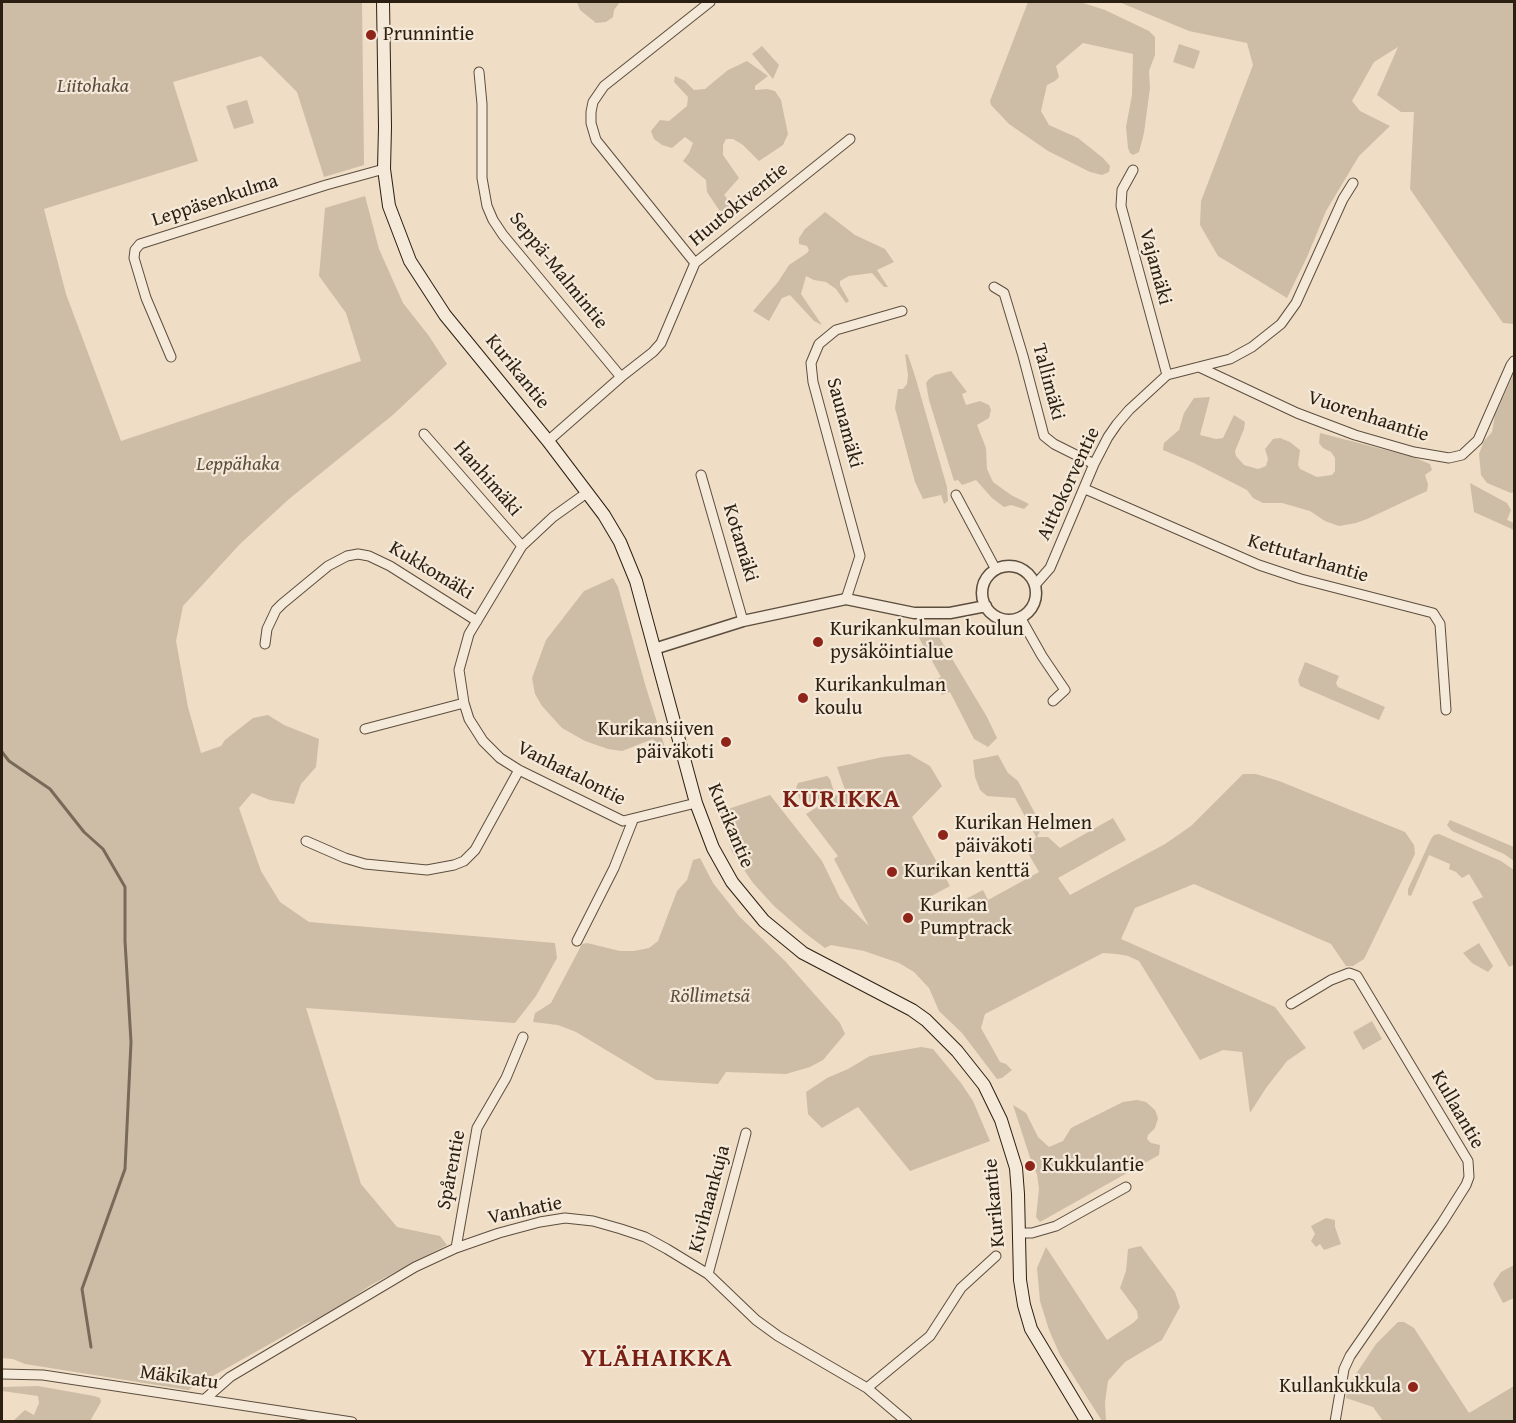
<!DOCTYPE html>
<html>
<head>
<meta charset="utf-8">
<style>
  body { margin:0 }
  #map { position:relative; width:1516px; height:1423px; overflow:hidden; background:#efddc5; font-family:"Gentium Book Plus",serif }
  canvas { display:block }
  .frame { position:absolute; inset:0; border:3px solid #2b1f11; pointer-events:none }
</style>
</head>
<body>
<div id="map">
<canvas width="1516" height="1423"></canvas>
<div class="frame"></div>
</div>
<script>
const ctx = document.querySelector('canvas').getContext('2d');
ctx.lineJoin = 'round';
function fillPath(path, color) { ctx.fillStyle = color; ctx.fill(path, 'evenodd'); }
const poly = rows => new Path2D(rows.map(r => 'M' + r).join(''));
function stroke(path, color, width, dash) { ctx.strokeStyle = color; ctx.lineWidth = width; ctx.lineCap = dash ? 'butt' : 'round'; ctx.setLineDash(dash || []); ctx.stroke(path); }
function label(font, color, halo, rows, align = 'center') {
  ctx.font = font + ' "Gentium Book Plus",serif'; ctx.lineWidth = 4.5; ctx.setLineDash([]); ctx.textBaseline = 'middle'; ctx.strokeStyle = halo; ctx.fillStyle = color; for (const [text, x, y, turn = 0] of rows) {
    ctx.save(); ctx.translate(x, y); ctx.rotate((+turn || 0) * Math.PI / 180); ctx.textAlign = isNaN(turn) ? turn : align; if (halo) ctx.strokeText(text, 0, 0); ctx.fillText(text, 0, 0); ctx.restore();
  }
}
fillPath(poly([
  [2,2,362,2,364,165,324,177,297,92,261,56,173,82,198,161,44,209,66,294,121,441,361,361,346,313,319,276,325,208,365,196,379,249,403,303,429,336,447,364,394,414,289,499,240,544,183,606,176,641,188,707,201,753,221,746,225,740,253,718,268,715,284,725,319,739,316,767,301,784,294,804,270,800,252,793,239,808,261,871,280,902,309,922,555,943,557,958,536,996,515,1023,306,1008,361,1184,397,1227,440,1236,447,1245,371,1285,321,1319,307,1323,188,1390,25,1364,13,1359,2,1358],
  [577,2,620,2,614,10,613,17,606,22,596,23,580,10],
  [1028,2,1080,2,1105,10,1149,31,1155,37,1155,55,1149,71,1150,88,1144,133,1139,152,1133,155,1130,153,1128,148,1126,127,1132,95,1133,54,1083,43,1056,66,1059,77,1055,81,1047,85,1041,111,1049,125,1078,138,1103,158,1110,166,1109,172,1102,175,1090,172,1048,151,1009,124,991,105,990,101],
  [1119,2,1514,2,1514,324,1503,323,1410,189,1414,112,1401,112,1377,95,1398,47,1374,62,1352,101,1360,111,1390,126,1359,156,1326,211,1307,257,1287,298,1218,256,1200,225,1201,201,1253,65,1247,43,1189,31],
  [1179,44,1200,51,1194,69,1173,62],
  [762,46,779,65,773,79,752,54],
  [747,61,768,76,755,86,755,90,767,89,775,91,781,100,788,134,783,145,759,161,743,145,733,139,726,139,723,145,723,155,739,178,724,195,735,208,736,212,730,214,719,210,707,192,706,180,683,161,689,153,693,143,685,137,672,148,662,145,654,139,651,131,660,120,669,121,687,106,688,97,674,82,675,76,685,81,694,90,705,89,728,70],
  [247,100,254,123,234,129,226,106],
  [825,212,855,235,885,249,894,262,877,270,888,287,884,287,872,273,849,276,840,281,840,285,849,301,846,303,836,289,826,282,814,280,806,276,801,294,822,325,814,321,790,295,782,298,769,321,753,311,778,282,789,265,807,253,809,250,807,246,799,244,799,238,805,229],
  [905,354,908,355,915,376,947,487,948,501,944,504,941,495,923,499,915,482,895,408,898,389,903,389,907,384,908,375],
  [951,371,967,392,962,394,966,405,980,401,989,405,991,410,989,418,977,425,986,448,987,469,993,482,1011,495,1029,504,1024,509,1011,505,1004,507,992,498,976,480,962,485,958,480,954,481,929,400,926,383,929,379,935,375],
  [1514,373,1514,492,1511,493,1487,483,1481,475,1479,454,1484,441,1492,432,1495,415],
  [1210,397,1200,435,1216,439,1223,438,1234,415,1245,422,1244,429,1235,451,1236,456,1244,465,1258,469,1266,466,1268,459,1265,449,1273,439,1280,438,1290,442,1300,450,1298,465,1300,469,1317,477,1332,475,1335,471,1335,458,1331,452,1323,448,1319,443,1320,433,1413,457,1430,464,1432,470,1425,475,1428,484,1427,491,1367,519,1356,523,1339,526,1325,521,1310,511,1282,503,1263,503,1253,498,1247,490,1194,463,1163,450,1164,443,1179,430,1184,413,1194,398],
  [1470,483,1507,503,1511,510,1507,520,1514,523,1514,530,1474,512],
  [613,578,618,587,645,684,667,754,663,758,653,739,622,751,608,749,585,741,562,728,542,706,535,694,532,678,546,640,584,591],
  [916,626,930,627,936,632,987,717,997,738,988,747,974,739,950,692,942,695,933,681,941,677,919,638],
  [1305,662,1339,676,1336,683,1338,687,1385,707,1379,720,1300,686,1298,680],
  [909,754,930,766,942,786,912,817,950,886,924,900,931,914,958,900,964,900,983,890,988,900,1039,872,1028,853,1036,837,1015,798,987,796,980,790,975,777,973,760,998,755,1008,773,1018,781,1042,827,1037,837,1048,837,1060,848,1113,818,1126,840,1058,878,1070,895,1165,844,1191,826,1243,774,1256,774,1279,781,1405,832,1414,845,1415,854,1364,959,1353,966,1346,966,1331,944,1194,884,1135,908,1121,939,1275,1007,1306,1048,1287,1061,1266,1088,1250,1113,1242,1052,1223,1050,1200,1060,1139,961,1128,956,1117,954,1103,953,985,1014,981,1028,1000,1062,1006,1064,1012,1070,1002,1078,997,1079,962,1033,939,1011,929,988,914,972,899,963,864,951,831,945,825,948,805,933,774,906,753,883,732,852,719,812,770,795,822,861,840,898,869,926,834,859,838,856,806,814,845,790,837,767,883,757],
  [827,776,830,779,834,792,833,796,804,803,800,800,796,788,798,783],
  [1450,820,1514,847,1514,861,1504,854,1452,831,1447,825],
  [1439,834,1501,861,1514,870,1514,967,1513,965,1509,967,1472,902,1483,897,1469,874,1462,878,1456,872,1449,869,1450,864,1429,855,1411,896,1408,895,1408,889,1431,839,1434,835],
  [700,858,713,883,739,916,785,961,840,1023,845,1034,823,1060,810,1067,786,1074,726,1072,718,1084,656,1080,576,1032,558,1025,533,1022,535,1013,551,1003,582,944,587,943,620,951,634,951,649,948,658,941,677,891,687,880,693,860],
  [1479,943,1493,966,1488,972,1472,963,1463,953],
  [1372,1021,1382,1039,1363,1050,1353,1032],
  [921,1047,933,1049,961,1083,973,1101,990,1141,910,1171,858,1107,822,1128,808,1114,806,1092,827,1078,848,1069,870,1056],
  [1137,1100,1146,1102,1155,1110,1158,1118,1155,1128,1148,1135,1147,1139,1151,1143,1160,1145,1159,1155,1040,1222,1036,1217,1039,1189,1037,1174,1033,1167,1013,1105,1026,1113,1038,1137,1049,1147,1063,1141,1071,1128,1123,1102],
  [1326,1218,1335,1220,1335,1227,1341,1244,1324,1250,1320,1244,1316,1247,1311,1241,1315,1234,1311,1226],
  [1141,1246,1175,1292,1180,1307,1162,1340,1125,1362,1108,1381,1105,1402,1106,1421,1102,1421,1060,1355,1049,1330,1040,1301,1037,1268,1046,1247,1107,1340,1133,1323,1138,1318,1137,1311,1120,1288,1126,1271,1128,1249],
  [1514,1265,1514,1298,1503,1303,1493,1284,1501,1272],
  [1398,1322,1404,1322,1414,1328,1469,1413,1514,1386,1514,1421,1383,1421,1373,1407,1346,1398,1348,1386,1376,1344],
  [38,1386,94,1396,100,1398,101,1402,90,1421,13,1421,25,1410,34,1415,39,1403,38,1396,2,1391,2,1387]
]), '#cebda6');
stroke(poly([
  [2,752,9,761,50,789,84,832,103,849,125,887,125,941,131,1042,125,1169,82,1289,91,1347]
]), '#786a58', 3);
const minor = poly([
  [479,72,482,104,482,178,487,206,493,220,503,235,621,377],
  [1133,170,1122,190,1121,206,1167,375],
  [695,263,596,140,591,123,591,112,593,102,604,86,710,2],
  [994,287,1004,293,1023,356,1044,436,1054,444,1094,464],
  [171,357,146,298,134,258,135,250,140,244,326,185,384,169],
  [1199,367,1297,413,1355,435,1414,452,1449,458,1462,455,1478,440,1511,365,1514,361],
  [424,434,522,546],
  [548,441,621,377,653,352,661,343,695,263,850,139],
  [701,475,743,621],
  [1085,489,1259,565,1301,579,1433,613,1440,624,1446,710],
  [588,492,553,517,522,546,469,634,459,670,464,703,469,719,483,741,500,758,519,770,623,821,696,803],
  [956,495,995,568],
  [1035,585,1050,568,1094,464,1108,437,1117,424,1129,410,1167,375,1230,359,1252,347,1281,324,1296,303,1343,199,1353,183],
  [846,599,860,556,813,382,811,363,819,344,836,330,902,311],
  [1020,617,1042,656,1065,690,1053,701],
  [265,644,267,629,276,610,282,604,328,566,347,556,358,554,369,556,390,566,477,621],
  [365,729,464,703],
  [306,841,345,858,365,864,427,870,454,865,464,861,475,850,519,770],
  [577,941,614,868,633,820],
  [1291,1004,1331,980,1349,973,1357,976,1468,1161,1469,1177,1466,1185,1442,1223,1350,1356,1344,1369,1335,1422],
  [1019,1233,1032,1233,1056,1226,1126,1187],
  [456,1248,477,1128,506,1078,523,1037],
  [708,1274,746,1133],
  [2,1374,43,1375,352,1422],
  [867,1388,930,1336,961,1288,996,1256],
  [205,1399,230,1377,415,1267,456,1248,499,1233,540,1222,565,1218,593,1221,621,1229,645,1237,667,1249,708,1274,756,1320,778,1336,867,1388,907,1422]
]);
const tertiary = poly([
  '982 593a27 27 0 1 1 54 0a27 27 0 1 1-54 0Z',
  [654,649,743,621,846,599,914,613,950,613,986,606]
]);
const secondary = poly([
  [383,2,385,127,384,169,389,206,410,261,445,315,548,441,604,515,620,542,636,581,696,803,713,848,732,882,764,921,803,953,912,1010,926,1020,957,1051,984,1085,1001,1120,1016,1168,1018,1194,1020,1280,1024,1305,1031,1329,1087,1422]
]);
stroke(minor, '#5c4e3e', 11);
stroke(tertiary, '#5c4e3e', 13);
stroke(secondary, '#2b1f11', 14);
stroke(minor, '#f5e9d9', 9);
stroke(tertiary, '#f5e9d9', 10);
stroke(secondary, '#f5e9d9', 12);
for (const [x, y, r, color] of [
  [371,35,6,"#8f2418"],
  [818,642,6,"#8f2418"],
  [803,698,6,"#8f2418"],
  [726,742,6,"#8f2418"],
  [943,835,6,"#8f2418"],
  [892,872,6,"#8f2418"],
  [908,918,6,"#8f2418"],
  [1030,1166,6,"#8f2418"],
  [1413,1387,6,"#8f2418"]
]) { const dot = new Path2D(); dot.arc(x, y, r, 0, 2 * Math.PI); ctx.fillStyle = color; ctx.fill(dot); stroke(dot, '#f5e9d9', 2); }
label('20px', '#2b1f11', '#f5e9d9', [
  ["Prunnintie",383,35],
  ["Kurikankulman koulun",830,630],
  ["pysäköintialue",830,653],
  ["Kurikankulman",815,686],
  ["koulu",815,709],
  ["Kurikansiiven",714,730,"right"],
  ["päiväkoti",714,753,"right"],
  ["Kurikan Helmen",955,824],
  ["päiväkoti",955,847],
  ["Kurikan kenttä",904,872],
  ["Kurikan",920,906],
  ["Pumptrack",920,929],
  ["Kukkulantie",1042,1166],
  ["Kullankukkula",1401,1387,"right"]
], 'left');
label('italic 20px', '#5c4e3e', '#f5e9d9', [
  ["Liitohaka",93,87],
  ["Leppähaka",238,465],
  ["Röllimetsä",710,997]
]);
label('20px', '#2b1f11', '#f5e9d9', [
  ["Leppäsenkulma",215,201,-18],
  ["Huutokiventie",739,205,-39],
  ["Vajamäki",1155,267,75],
  ["Seppä-Malmintie",558,271,51],
  ["Kurikantie",517,372,51],
  ["Tallimäki",1048,382,75],
  ["Vuorenhaantie",1368,417,18],
  ["Saunamäki",844,423,75],
  ["Hanhimäki",487,479,49],
  ["Aittokorventie",1069,484,-65],
  ["Kotamäki",740,543,73],
  ["Kettutarhantie",1308,559,17],
  ["Kukkomäki",431,571,31],
  ["Vanhatalontie",571,774,27],
  ["Kurikantie",730,826,67],
  ["Kullaantie",1457,1110,60],
  ["Spårentie",452,1170,-79],
  ["Kivihaankuja",710,1199,-75],
  ["Kurikantie",995,1203,-95],
  ["Vanhatie",525,1211,-12],
  ["Mäkikatu",179,1378,8]
]);
ctx.letterSpacing = '1.5px';
label('bold 26px', '#7a1f14', '#f5e9d9', [
  ["KURIKKA",842,800],
  ["YLÄHAIKKA",657,1359]
]);
ctx.letterSpacing = '0px';
</script>
</body>
</html>
